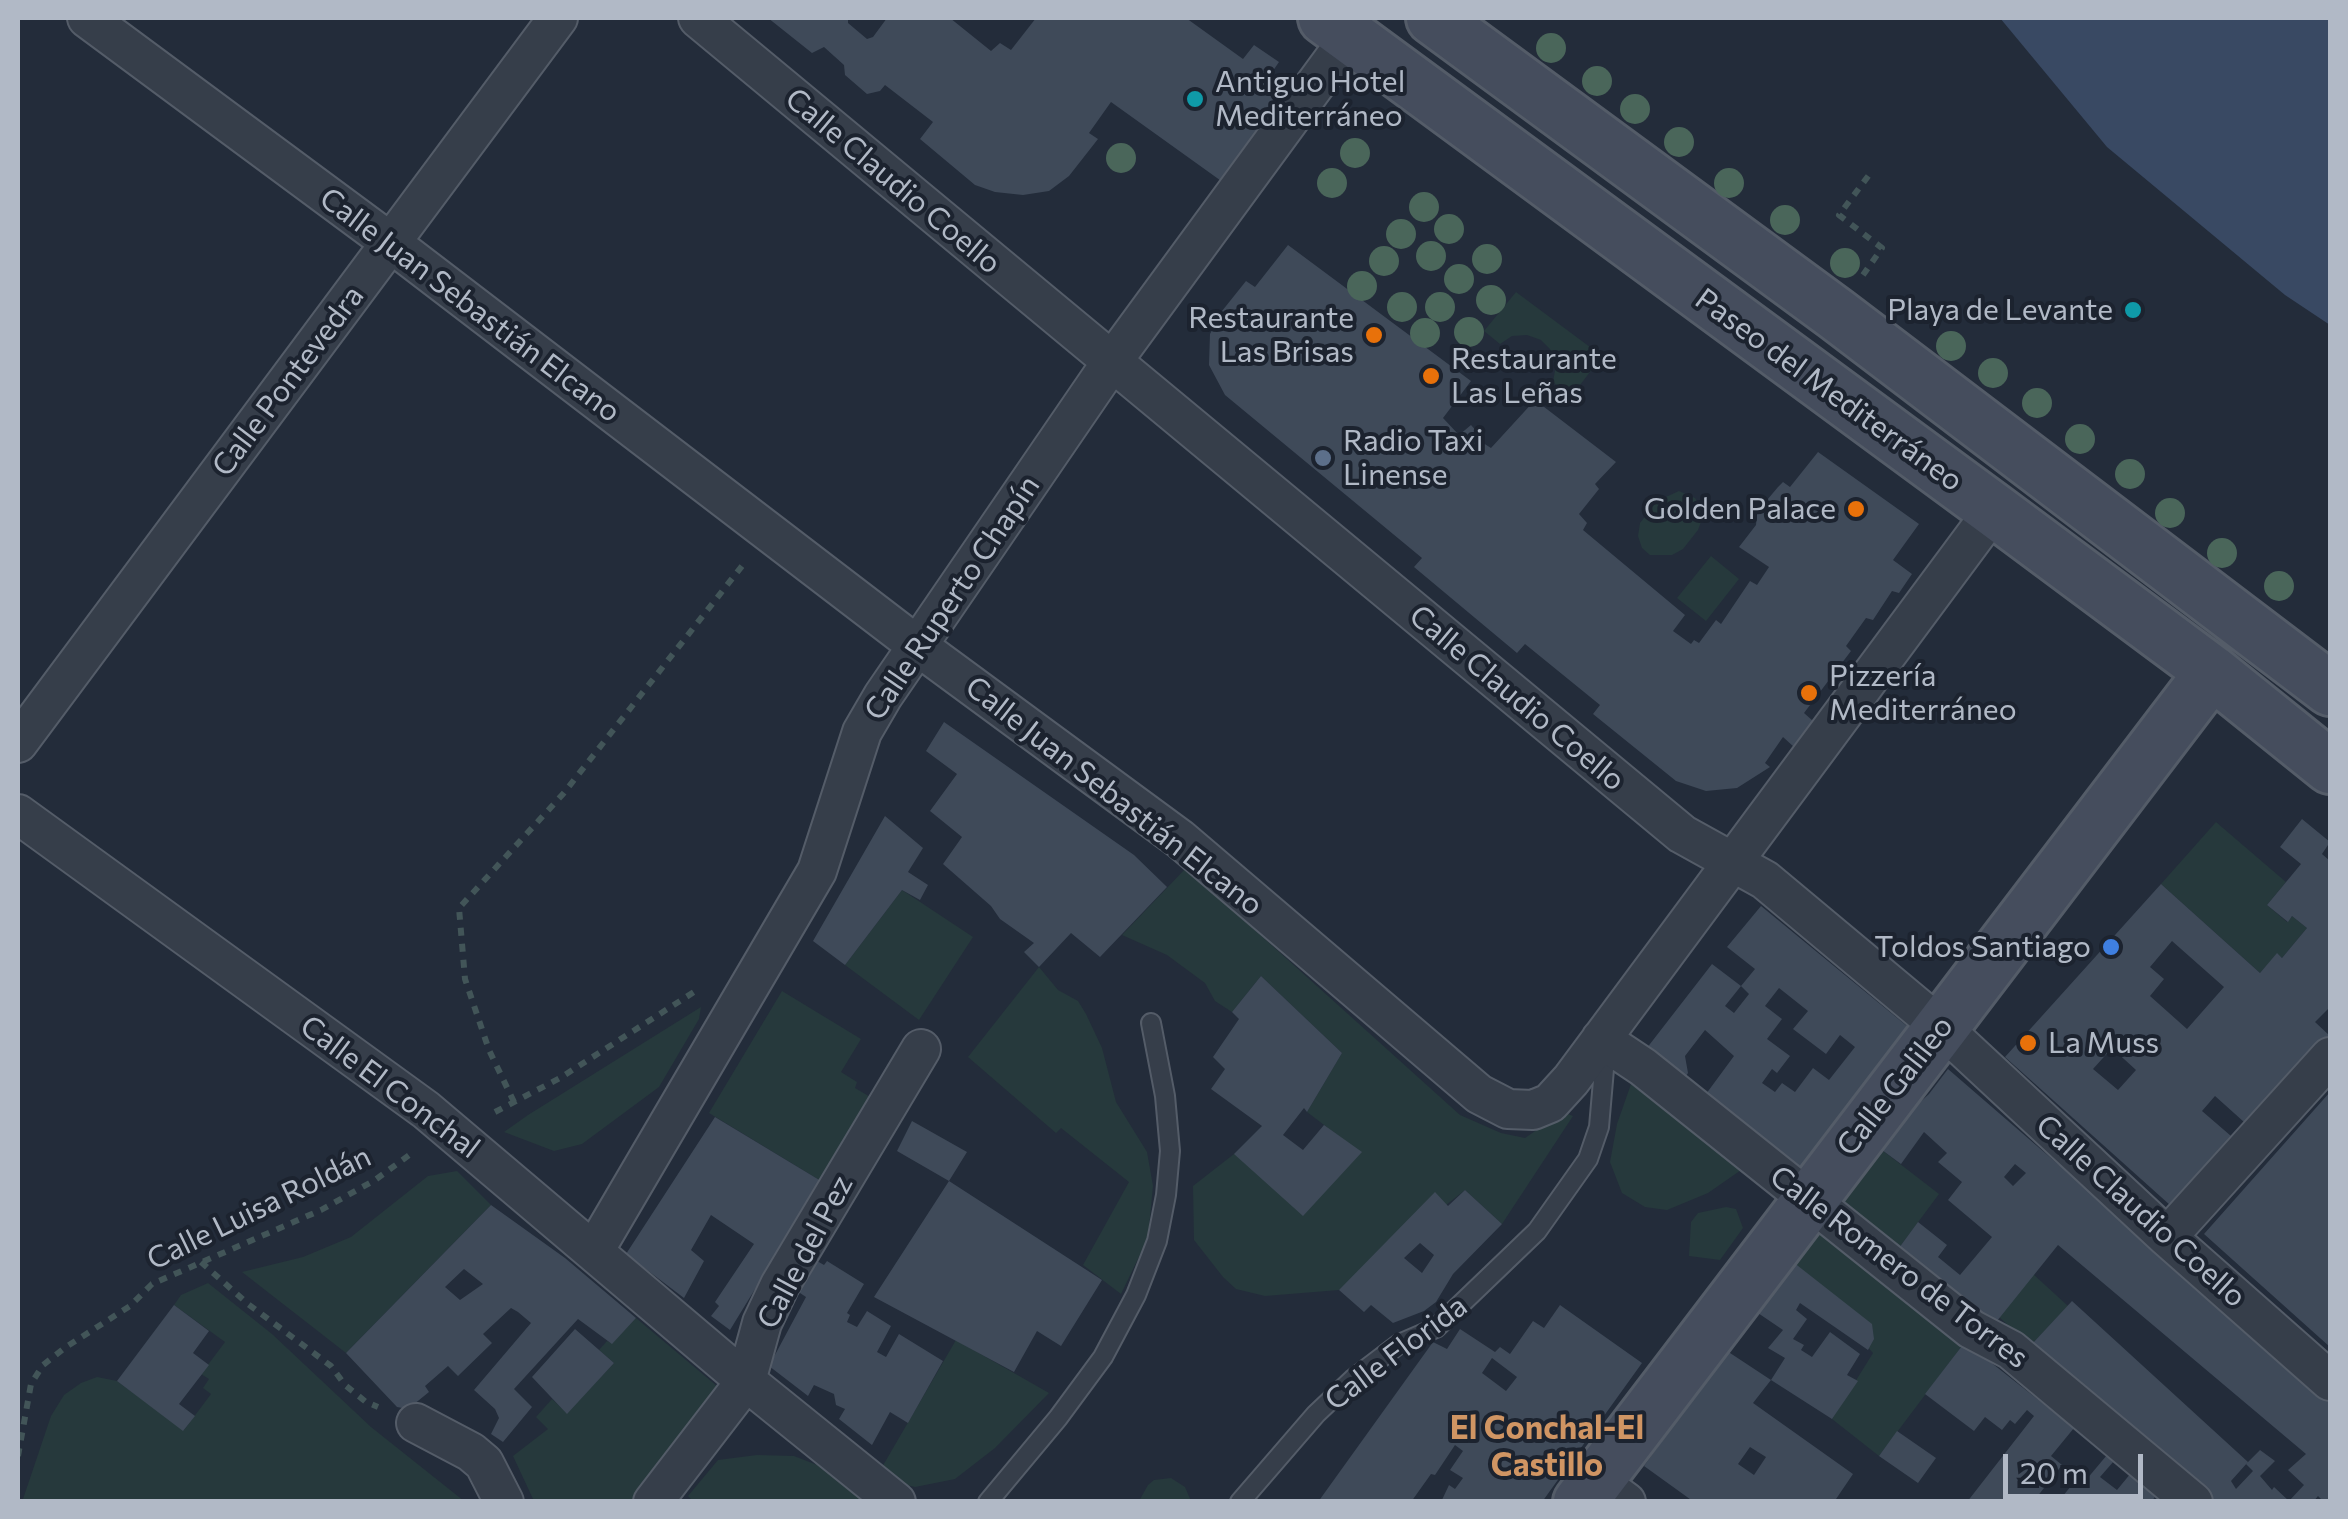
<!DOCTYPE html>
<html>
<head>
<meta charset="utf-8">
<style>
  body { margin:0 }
  #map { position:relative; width:2348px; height:1519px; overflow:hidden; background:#232c3a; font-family:Commissioner,sans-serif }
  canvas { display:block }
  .frame { position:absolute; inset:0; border:20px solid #b1b9c6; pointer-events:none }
  .scale { position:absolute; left:2003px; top:1454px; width:140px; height:45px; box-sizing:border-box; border:5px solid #b1b9c6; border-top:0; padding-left:12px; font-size:30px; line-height:35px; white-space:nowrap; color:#b1b9c6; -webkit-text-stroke:8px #1c232f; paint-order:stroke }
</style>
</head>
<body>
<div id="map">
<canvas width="2348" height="1519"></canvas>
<div class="frame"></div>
<div class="scale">20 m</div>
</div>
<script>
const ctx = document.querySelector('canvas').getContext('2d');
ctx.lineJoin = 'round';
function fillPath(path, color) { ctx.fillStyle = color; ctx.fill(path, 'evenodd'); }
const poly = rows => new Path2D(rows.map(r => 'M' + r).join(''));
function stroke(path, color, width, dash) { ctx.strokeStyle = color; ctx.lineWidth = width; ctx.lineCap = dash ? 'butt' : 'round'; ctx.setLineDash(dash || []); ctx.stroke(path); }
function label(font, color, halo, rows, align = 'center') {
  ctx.font = font + ' Commissioner,sans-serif'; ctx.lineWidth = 8; ctx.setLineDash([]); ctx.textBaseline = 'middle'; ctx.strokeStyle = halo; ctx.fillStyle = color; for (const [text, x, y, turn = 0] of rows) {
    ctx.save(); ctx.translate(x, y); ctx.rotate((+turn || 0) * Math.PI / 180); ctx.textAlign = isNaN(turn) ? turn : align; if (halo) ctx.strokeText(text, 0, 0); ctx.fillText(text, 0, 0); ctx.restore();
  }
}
fillPath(poly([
  [1516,292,1602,356,1571,397,1553,382,1556,365,1550,349,1541,340,1527,335,1512,336,1500,344,1484,331],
  [1679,491,1695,498,1701,506,1702,519,1698,530,1683,549,1672,555,1650,555,1642,548,1638,536,1640,523,1657,501],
  [1711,556,1739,579,1706,621,1677,598],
  [2216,822,2286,882,2267,905,2287,922,2292,916,2307,928,2282,958,2277,954,2260,973,2161,884],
  [1186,868,1460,1115,1501,1133,1525,1138,1563,1112,1573,1116,1502,1224,1465,1190,1339,1290,1265,1296,1236,1289,1223,1277,1194,1240,1193,1186,1234,1154,1361,1153,1307,1112,1342,1053,1261,976,1232,1012,1215,1001,1205,983,1167,955,1122,935],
  [902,890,973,937,919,1020,845,965],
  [1039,967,1058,990,1078,1001,1086,1014,1102,1048,1116,1102,1147,1152,1153,1186,1148,1238,1121,1294,1083,1265,1129,1182,1061,1128,1056,1133,968,1057],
  [782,991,861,1039,841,1072,857,1082,855,1088,872,1098,821,1181,709,1113],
  [701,1007,699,1019,659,1087,582,1144,554,1151,504,1132,528,1115],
  [1631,1084,1744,1168,1708,1193,1667,1210,1645,1207,1622,1193,1610,1162,1617,1124],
  [1882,1150,1939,1194,1896,1252,1837,1206],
  [457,1171,491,1205,346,1353,242,1272,303,1257,351,1237,428,1176],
  [1726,1207,1736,1209,1743,1228,1720,1260,1689,1256,1691,1222,1698,1213],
  [1824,1226,1965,1342,1879,1456,1832,1419,1873,1353,1793,1262],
  [2033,1274,2068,1306,2032,1344,2027,1342,1999,1317],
  [208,1283,272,1334,371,1427,464,1501,22,1502,51,1416,64,1395,81,1383,97,1377,117,1381,184,1430,211,1394,203,1388,209,1379,201,1374,225,1342,174,1305,181,1295],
  [636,1318,724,1392,632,1501,534,1501,513,1456,548,1429,536,1417,552,1399,567,1413,614,1363,599,1350,607,1341,612,1343],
  [956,1340,1049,1393,995,1448,955,1479,915,1487,887,1480,878,1474],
  [757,1455,794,1456,830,1470,869,1501,694,1502,688,1496,718,1460],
  [1171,1478,1185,1487,1191,1501,1139,1501,1148,1485,1154,1480]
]), '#26393c');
fillPath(poly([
  [2000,18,2330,18,2330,325,2285,295,2107,147]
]), '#394963');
fillPath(poly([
  [768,18,848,18,848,23,867,39,873,37,887,18,950,18,991,51,1000,43,1011,50,1036,18,1186,18,1243,59,1254,45,1279,62,1268,78,1284,90,1275,102,1280,106,1241,151,1245,155,1224,183,1111,102,1089,133,1098,139,1069,176,1049,191,1023,195,995,192,975,185,920,139,933,122,885,85,880,91,867,94,845,75,844,65,824,47,812,53],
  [1288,245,1471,381,1443,418,1459,435,1471,425,1479,434,1480,441,1491,448,1535,400,1616,462,1595,484,1599,489,1579,514,1587,523,1583,530,1685,615,1673,631,1691,644,1694,640,1699,643,1716,620,1721,624,1750,581,1757,585,1769,567,1739,547,1756,525,1757,512,1778,487,1783,482,1790,487,1818,452,1919,524,1893,560,1912,574,1899,593,1892,591,1873,620,1866,618,1846,646,1851,651,1804,713,1813,721,1794,747,1783,737,1765,763,1770,767,1737,788,1706,791,1676,781,1593,714,1600,705,1525,644,1517,653,1414,567,1422,558,1225,395,1209,365,1210,334,1222,311,1246,281,1255,287],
  [944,722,1134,855,1167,887,1100,957,1071,933,1039,967,1024,952,1034,943,1000,919,991,906,943,864,962,837,930,811,957,774,926,751],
  [885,816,923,848,908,872,928,885,920,900,902,890,845,965,813,941],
  [2302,819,2330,842,2322,854,2330,861,2330,1007,2315,1022,2330,1036,2330,1043,2180,1214,2005,1057,2161,884,2260,973,2277,953,2282,958,2307,928,2292,916,2288,922,2267,905,2301,864,2280,847],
  [2172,941,2224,987,2187,1029,2150,996,2164,979,2150,967],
  [2112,1048,2136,1070,2118,1090,2093,1069],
  [2215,1096,2244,1122,2231,1136,2202,1111],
  [1761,906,1913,1031,1799,1176,1643,1053,1712,964,1741,986,1755,969,1727,947],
  [1741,986,1749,994,1734,1013,1725,1006],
  [1779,988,1808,1011,1793,1029,1826,1054,1840,1035,1855,1047,1829,1080,1813,1068,1795,1092,1782,1083,1775,1092,1762,1083,1772,1069,1777,1073,1790,1056,1767,1039,1782,1019,1765,1006],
  [1705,1030,1734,1056,1706,1094,1686,1076,1688,1073,1685,1056],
  [1261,976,1342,1053,1307,1112,1304,1108,1283,1135,1303,1150,1324,1125,1362,1152,1303,1216,1234,1154,1262,1126,1211,1089,1225,1069,1213,1057,1239,1019,1232,1012],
  [1948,1069,2059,1165,2061,1163,2330,1397,2330,1502,2324,1502,2318,1496,2313,1502,2203,1502,2032,1344,2072,1301,2248,1462,2231,1481,2236,1489,2253,1471,2246,1464,2260,1450,2275,1461,2260,1476,2272,1490,2274,1487,2289,1501,2304,1485,2288,1470,2306,1454,2058,1245,1997,1321,1981,1319,1896,1252,1918,1222,1947,1245,1938,1257,1960,1275,1992,1237,1948,1200,1962,1182,1938,1162,1947,1153,1924,1132,1901,1164,1882,1150,1905,1116,1929,1094],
  [2015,1164,2026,1173,2013,1186,2004,1177],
  [2330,1092,2330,1347,2204,1234],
  [715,1117,821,1181,730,1330,711,1316,719,1306,715,1302,754,1244,711,1215,691,1250,704,1261,684,1298,626,1254],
  [912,1121,967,1152,949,1181,897,1151],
  [949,1181,1102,1280,1061,1346,1037,1331,1014,1372,874,1297],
  [1465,1190,1502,1224,1453,1274,1436,1302,1424,1311,1393,1323,1371,1305,1364,1312,1339,1290,1435,1192,1448,1206],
  [1420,1243,1434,1255,1422,1273,1404,1258],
  [491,1205,565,1258,636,1318,612,1344,578,1319,514,1389,532,1407,503,1442,491,1434,499,1418,495,1409,474,1390,531,1323,518,1312,511,1308,483,1334,492,1343,458,1376,448,1366,425,1386,429,1392,408,1409,397,1407,346,1353],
  [464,1269,483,1284,460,1300,445,1287],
  [810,1257,824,1265,827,1261,864,1284,847,1313,850,1315,847,1322,857,1327,867,1311,891,1326,877,1352,886,1357,899,1334,943,1361,908,1423,890,1412,872,1445,839,1419,845,1409,836,1405,834,1394,814,1385,808,1396,769,1366,806,1297,791,1287],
  [1793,1262,1872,1324,1874,1339,1868,1350,1800,1303,1796,1310,1807,1319,1793,1339,1804,1345,1801,1350,1812,1357,1830,1332,1860,1354,1847,1375,1858,1381,1832,1419,1771,1380,1785,1358,1768,1348,1783,1330,1755,1311],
  [174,1305,209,1331,193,1353,209,1365,179,1404,195,1416,183,1431,117,1381],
  [1560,1305,1642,1363,1542,1502,1441,1502,1449,1485,1455,1489,1463,1478,1450,1470,1463,1451,1455,1445,1435,1475,1431,1474,1411,1502,1318,1502,1433,1342,1447,1349,1460,1329,1495,1352,1500,1347,1510,1354,1533,1321,1544,1328],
  [1492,1358,1517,1377,1506,1391,1482,1373],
  [575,1329,614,1363,567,1414,532,1377],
  [1965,1342,2074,1428,2051,1456,2062,1465,2033,1502,1967,1502,2034,1416,2027,1410,2015,1424,2010,1420,2002,1430,1985,1417,1974,1431,1925,1394],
  [1727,1351,1771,1380,1753,1403,1853,1474,1834,1502,1694,1502,1644,1466],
  [1750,1447,1766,1457,1754,1475,1738,1464],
  [1897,1431,1936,1458,1918,1483,1879,1456],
  [2107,1455,2114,1461,2100,1477,2117,1490,2131,1473,2158,1493,2151,1502,2058,1502,2080,1475,2086,1480]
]), '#3f4a59');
const lane = poly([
  [988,1502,1058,1418,1103,1357,1136,1295,1157,1241,1166,1195,1170,1151,1165,1096,1151,1023],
  [1240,1502,1316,1414,1353,1379,1399,1344,1436,1328,1537,1231,1588,1159,1599,1127,1604,1069,1601,1045]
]);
const street = poly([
  [87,18,391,243,919,647,1180,839,1479,1094,1508,1109,1533,1110,1550,1103,1571,1080,1994,510],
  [698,18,1682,834,1765,880,1941,1027,2167,1237,2330,1381],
  [18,743,558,18],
  [18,814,426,1110,746,1381,896,1502],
  [1601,1039,1643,1067,1971,1329,2011,1350,2193,1502],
  [2167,1237,2330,1057],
  [594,1251,817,871,862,732,883,696,1111,363,1350,37],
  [416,1423,471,1452,484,1463,504,1502],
  [1596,1480,1626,1502],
  [653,1502,746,1381,762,1323,780,1285,921,1049]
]);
const secondary = poly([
  [1325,18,1994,510,2212,672,2330,767],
  [1433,18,1836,314,2330,689],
  [1580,1502,2212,672]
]);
stroke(lane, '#545c68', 22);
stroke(street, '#545c68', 42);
stroke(secondary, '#545c68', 58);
stroke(poly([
  [1863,275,1882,248,1839,215,1869,175],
  [514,1102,489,1050,465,979,459,908,563,794,742,566],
  [495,1112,560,1078,694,992],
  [201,1262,248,1304,331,1366,345,1385,366,1402,378,1407],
  [18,1456,31,1384,43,1365,66,1347,130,1306,152,1284,321,1210,375,1180,412,1153]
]), '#425558', 6, [8, 8]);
stroke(lane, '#363e4a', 18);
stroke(street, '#363e4a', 38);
stroke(secondary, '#454d5d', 52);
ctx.fillStyle = '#4a665a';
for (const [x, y] of [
  [1551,48],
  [1597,81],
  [1635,109],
  [1679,142],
  [1355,153],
  [1121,158],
  [1332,183],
  [1729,183],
  [1424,207],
  [1785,220],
  [1449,229],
  [1401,234],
  [1431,256],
  [1487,259],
  [1384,261],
  [1845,263],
  [1459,279],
  [1362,286],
  [1491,300],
  [1402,307],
  [1440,307],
  [1469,332],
  [1425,333],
  [1951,346],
  [1993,373],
  [2037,403],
  [2080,439],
  [2130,474],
  [2170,513],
  [2222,553],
  [2279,586]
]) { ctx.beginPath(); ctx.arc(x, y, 15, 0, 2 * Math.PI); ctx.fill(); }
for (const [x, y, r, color] of [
  [1195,99,10,"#0f9aa8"],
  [2133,310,10,"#0f9aa8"],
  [1374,335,10,"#e8710a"],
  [1431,376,10,"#e8710a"],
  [1323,458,10,"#5c6f8a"],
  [1856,509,10,"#e8710a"],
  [1809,693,10,"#e8710a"],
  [2111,947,10,"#3f7fe0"],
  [2028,1043,10,"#e8710a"]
]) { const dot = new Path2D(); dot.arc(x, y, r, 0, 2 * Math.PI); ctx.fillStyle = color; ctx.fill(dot); stroke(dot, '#1c232f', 4); }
label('30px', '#b1b9c6', '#1c232f', [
  ["Antiguo Hotel",1215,82],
  ["Mediterráneo",1215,116],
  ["Playa de Levante",2113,310,"right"],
  ["Restaurante",1354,318,"right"],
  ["Las Brisas",1354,352,"right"],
  ["Restaurante",1451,359],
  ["Las Leñas",1451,393],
  ["Radio Taxi",1343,441],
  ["Linense",1343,475],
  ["Golden Palace",1836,509,"right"],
  ["Pizzería",1829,676],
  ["Mediterráneo",1829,710],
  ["Toldos Santiago",2091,947,"right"],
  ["La Muss",2048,1043]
], 'left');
label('30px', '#b1b9c6', '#1c232f', [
  ["Calle Claudio Coello",893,181,40],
  ["Calle Juan Sebastián Elcano",470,305,37],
  ["Calle Pontevedra",288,381,-53],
  ["Paseo del Mediterráneo",1829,390,36],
  ["Calle Ruperto Chapín",952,598,-56],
  ["Calle Claudio Coello",1517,698,40],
  ["Calle Juan Sebastián Elcano",1114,796,38],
  ["Calle Galileo",1895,1086,-52],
  ["Calle El Conchal",390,1087,37],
  ["Calle Luisa Roldán",259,1208,-26],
  ["Calle Claudio Coello",2141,1211,42],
  ["Calle del Pez",805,1252,-62],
  ["Calle Romero de Torres",1899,1267,37],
  ["Calle Florida",1396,1353,-37]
]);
label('bold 32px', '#d09563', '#1c232f', [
  ["El Conchal-El",1547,1428],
  ["Castillo",1547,1465]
]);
</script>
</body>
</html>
